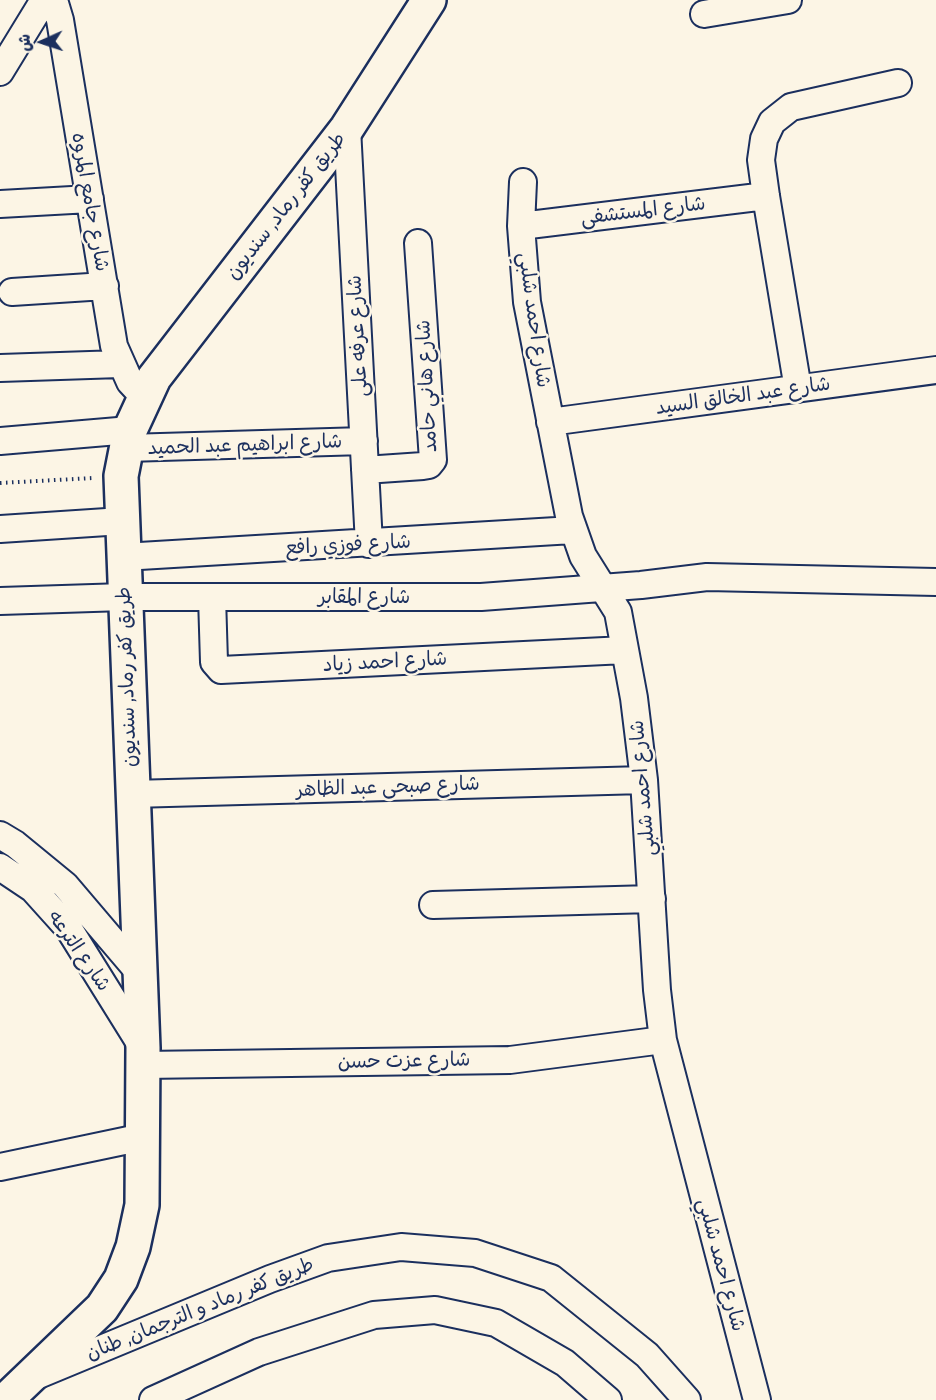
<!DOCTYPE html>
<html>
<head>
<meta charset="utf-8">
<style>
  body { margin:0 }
  #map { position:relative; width:936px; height:1400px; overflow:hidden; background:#fcf5e5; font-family:Delius,"Playpen Sans Arabic",sans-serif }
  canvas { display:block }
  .north { position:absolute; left:12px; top:12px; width:60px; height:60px; -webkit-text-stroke:4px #fcf5e5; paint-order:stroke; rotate:267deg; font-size:16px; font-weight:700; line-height:24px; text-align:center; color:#1b2f5e }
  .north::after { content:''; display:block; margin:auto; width:21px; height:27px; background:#1b2f5e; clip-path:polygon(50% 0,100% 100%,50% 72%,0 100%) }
</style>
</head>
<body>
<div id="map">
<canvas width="936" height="1400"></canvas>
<div class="north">ش</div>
</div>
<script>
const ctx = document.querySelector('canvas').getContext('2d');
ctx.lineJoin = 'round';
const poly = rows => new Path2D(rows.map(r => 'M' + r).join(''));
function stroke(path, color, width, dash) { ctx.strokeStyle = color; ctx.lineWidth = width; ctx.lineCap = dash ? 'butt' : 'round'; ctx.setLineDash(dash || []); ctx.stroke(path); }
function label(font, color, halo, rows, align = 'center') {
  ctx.font = font + ' Delius,"Playpen Sans Arabic",sans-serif'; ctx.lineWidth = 5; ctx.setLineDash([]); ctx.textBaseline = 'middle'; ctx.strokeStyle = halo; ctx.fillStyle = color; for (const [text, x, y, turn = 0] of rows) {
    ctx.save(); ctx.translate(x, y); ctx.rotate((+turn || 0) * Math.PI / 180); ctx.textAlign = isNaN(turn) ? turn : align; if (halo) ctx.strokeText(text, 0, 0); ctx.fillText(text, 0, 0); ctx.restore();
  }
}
const street = poly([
  [54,0,60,20,114,346,130,382,144,397],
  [704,14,788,0],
  [0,72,44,0],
  [347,128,369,544],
  [523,182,521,226,527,302,569,516,583,556,618,612,634,698,644,780,657,990,663,1040,757,1400],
  [0,204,90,199],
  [521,226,766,196],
  [12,292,105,286],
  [0,368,120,364],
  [798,389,766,196,761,160,764,139,772,122,791,107,898,83],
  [550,422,936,370],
  [0,441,130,430],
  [127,448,364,441],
  [365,470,423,466,429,465,433,460,418,243],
  [0,529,122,521],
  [123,557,573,530],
  [212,597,214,662,221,670,625,650],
  [0,601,124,597,481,597,641,585,707,577,936,582],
  [132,794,644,780],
  [0,835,15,844,65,885,139,972],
  [0,867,33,889,69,929,143,1048],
  [433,905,652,899],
  [143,1065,510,1060,663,1040],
  [0,1167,143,1137],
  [36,1376,270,1279,328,1258,401,1247,475,1253,551,1278,647,1355,687,1400],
  [153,1400,259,1352,374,1315,435,1310,496,1323,565,1363,608,1400]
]);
const secondary = poly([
  [6,1400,102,1308,121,1279,133,1247,142,1205,143,1048,121,476,130,430,154,378,347,128,429,0]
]);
stroke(street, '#1b2f5e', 30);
stroke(secondary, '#1b2f5e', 38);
stroke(poly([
  [0,483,93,478]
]), '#1b2f5e', 4, [1.5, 4.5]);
stroke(street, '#fcf5e5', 26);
stroke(secondary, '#fcf5e5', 33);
label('20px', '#1b2f5e', '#fcf5e5', [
  ["شارع جامع المروه",90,202,80],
  ["طريق كفر رماد, سنديون",286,206,-52],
  ["شارع المستشفى",643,211,-7],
  ["شارع احمد شلبي",534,320,82],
  ["شارع عرفه على",358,336,-93],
  ["شارع هاني حامد",427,386,-93],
  ["شارع عبد الخالق السيد",743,396,-8],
  ["شارع ابراهيم عبد الحميد",245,445,-2],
  ["شارع فوزي رافع",348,545,-3],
  ["شارع المقابر",364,597],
  ["شارع احمد زياد",385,662,-3],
  ["طريق كفر رماد, سنديون",127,677,-92],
  ["شارع صبحى عبد الظاهر",388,787,-2],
  ["شارع احمد شلبي",643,788,-95],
  ["شارع الترعه",79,951,55],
  ["شارع عزت حسن",404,1061,-1],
  ["شارع احمد شلبي",721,1265,75],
  ["طريق كفر رماد و الترجمان, طنان",200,1309,-22]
]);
</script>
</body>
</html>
